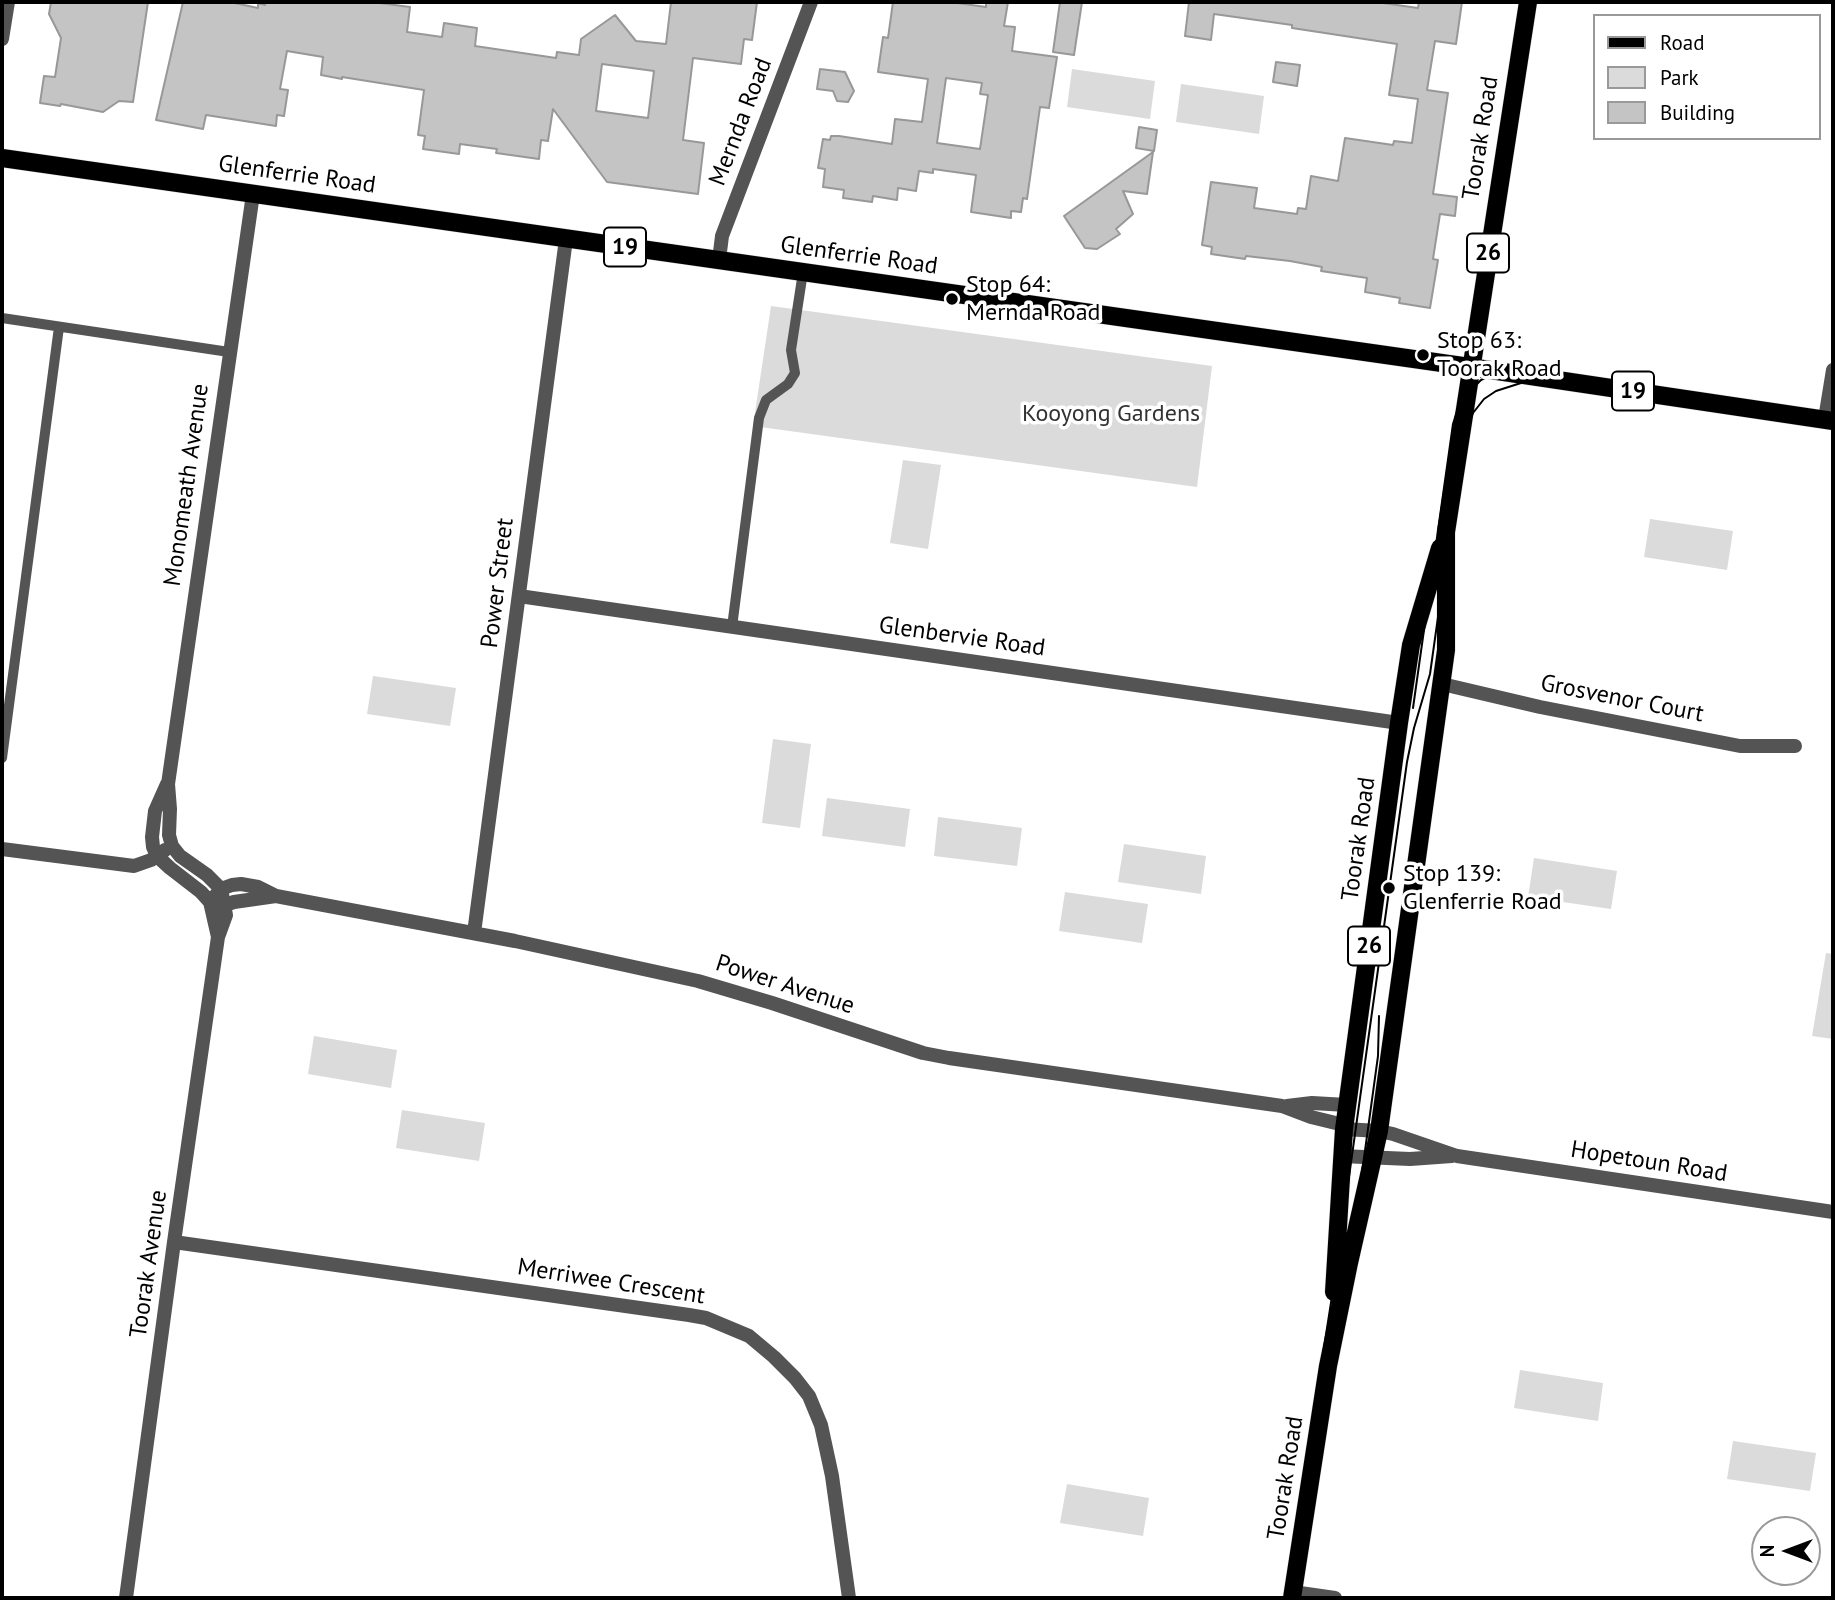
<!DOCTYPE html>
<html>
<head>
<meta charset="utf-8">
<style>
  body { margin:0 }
  #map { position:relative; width:1835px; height:1600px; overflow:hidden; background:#fff; font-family:"PT Sans",sans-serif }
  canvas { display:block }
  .frame { position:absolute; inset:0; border:4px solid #000; pointer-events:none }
  .legend { position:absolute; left:1593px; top:14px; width:228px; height:126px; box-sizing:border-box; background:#fff; border:2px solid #999; margin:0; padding:9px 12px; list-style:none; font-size:21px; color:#000 }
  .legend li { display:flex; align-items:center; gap:14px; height:35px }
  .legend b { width:35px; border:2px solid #999 }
  .north { position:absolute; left:1751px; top:1516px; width:70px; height:70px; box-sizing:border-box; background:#fff; border:2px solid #999; border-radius:50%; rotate:270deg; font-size:19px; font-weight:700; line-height:28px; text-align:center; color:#000 }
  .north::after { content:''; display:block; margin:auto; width:24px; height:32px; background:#000; clip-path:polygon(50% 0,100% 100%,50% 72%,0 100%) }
</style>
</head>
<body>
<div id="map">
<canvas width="1835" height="1600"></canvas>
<div class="frame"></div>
<ul class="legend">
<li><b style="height:9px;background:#000"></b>Road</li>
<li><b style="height:19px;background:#dbdbdb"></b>Park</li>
<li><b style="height:19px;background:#c4c4c4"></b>Building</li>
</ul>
<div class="north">N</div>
</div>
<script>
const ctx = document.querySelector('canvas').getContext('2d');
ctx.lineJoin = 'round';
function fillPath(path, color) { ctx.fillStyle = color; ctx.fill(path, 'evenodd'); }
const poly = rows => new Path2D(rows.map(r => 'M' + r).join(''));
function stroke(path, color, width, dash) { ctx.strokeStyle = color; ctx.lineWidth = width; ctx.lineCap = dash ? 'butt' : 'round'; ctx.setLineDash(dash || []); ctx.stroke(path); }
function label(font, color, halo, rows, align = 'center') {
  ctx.font = font + ' "PT Sans",sans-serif'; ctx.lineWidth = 7; ctx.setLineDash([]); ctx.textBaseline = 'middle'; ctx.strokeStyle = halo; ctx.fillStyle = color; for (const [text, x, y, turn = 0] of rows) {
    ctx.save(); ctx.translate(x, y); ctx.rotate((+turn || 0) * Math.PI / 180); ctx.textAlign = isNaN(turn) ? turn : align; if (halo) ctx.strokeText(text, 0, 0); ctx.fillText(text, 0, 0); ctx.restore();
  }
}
fillPath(poly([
  [1072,69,1155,81,1150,119,1067,107],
  [1181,84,1264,96,1259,134,1176,122],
  [771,306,1212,366,1197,487,753,426],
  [903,460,941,465,928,549,890,543],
  [1650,519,1733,531,1727,570,1644,557],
  [373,676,456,688,450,726,367,714],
  [773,739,811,744,800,828,762,823],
  [827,798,910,809,905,847,822,836],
  [938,817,1022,828,1017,866,934,856],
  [1124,844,1206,856,1201,894,1118,882],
  [1534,858,1617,871,1611,909,1528,897],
  [1065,892,1148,904,1142,943,1059,931],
  [1826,953,1833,954,1833,1039,1812,1036],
  [314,1036,397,1050,391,1088,308,1074],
  [402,1110,485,1123,479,1161,396,1148],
  [1520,1370,1603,1383,1598,1421,1514,1408],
  [1733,1441,1816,1453,1810,1491,1727,1479],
  [1067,1484,1149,1498,1143,1536,1060,1523]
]), '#dbdbdb');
const building = poly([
  [51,2,148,2,133,102,119,101,103,112,61,104,60,106,40,103,44,76,55,77,61,38,49,14,51,2],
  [183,2,230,2,258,8,258,3,265,5,266,2,372,2,410,7,407,32,442,37,444,23,477,28,475,46,556,58,557,52,579,55,581,39,615,15,636,41,666,44,671,2,757,2,752,40,744,39,741,64,693,58,683,140,704,143,698,194,607,182,553,109,548,141,541,140,539,159,496,153,497,149,460,144,459,154,423,149,425,136,418,135,424,90,342,77,342,79,321,75,323,57,287,51,280,89,288,90,284,116,277,115,276,126,206,115,203,129,156,120,183,2],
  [602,64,654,71,648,118,596,111,602,64],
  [893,2,950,2,986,7,986,2,1008,2,1004,26,1015,27,1012,51,1057,57,1049,108,1040,107,1027,199,1023,198,1021,212,1011,211,1011,218,971,212,976,175,933,169,933,173,919,171,916,191,898,188,897,200,873,196,872,202,843,198,844,190,823,187,825,169,818,168,823,139,830,140,831,136,839,136,892,144,895,119,922,122,928,79,878,72,883,37,888,38,893,2],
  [946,78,982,83,980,94,988,95,980,149,937,143,946,78],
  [1060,2,1082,2,1074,55,1053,52,1060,2],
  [1189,2,1376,2,1418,8,1419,2,1462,2,1456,44,1435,41,1427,90,1448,93,1433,194,1457,197,1455,216,1440,214,1433,259,1438,260,1430,308,1399,303,1400,298,1365,292,1367,278,1321,271,1322,267,1290,261,1246,256,1245,259,1211,254,1212,247,1202,245,1211,182,1257,188,1254,208,1297,214,1298,208,1306,209,1311,176,1338,181,1345,138,1393,145,1394,141,1412,143,1418,99,1389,95,1397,44,1292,28,1292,25,1214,14,1211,40,1185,36,1189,2],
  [1276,62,1300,65,1297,86,1273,82,1276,62],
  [820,69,845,72,854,91,848,102,837,101,833,91,817,89,820,69],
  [1139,127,1157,130,1154,151,1136,148,1139,127],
  [1153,152,1147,194,1123,191,1133,214,1116,229,1120,234,1097,249,1085,248,1064,216,1153,152]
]);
fillPath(building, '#c4c4c4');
stroke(building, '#989898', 2);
const primary = poly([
  [2,158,1470,367,1833,421],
  [1334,1292,1344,1129,1399,723,1411,645,1440,548],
  [1292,1598,1328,1366,1349,1263,1379,1131,1446,650,1446,532,1528,2]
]);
stroke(primary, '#dbdbdb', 19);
stroke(poly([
  [2,318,229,352],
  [732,627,759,418,766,400,788,384,795,373,791,350,803,272],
  [2,758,59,327]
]), '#545454', 10);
stroke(poly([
  [2,39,8,2],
  [719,260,722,236,811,2],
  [1825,419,1833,370],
  [519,596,1399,723],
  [1442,684,1540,707,1740,746,1795,746],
  [167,784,155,811,152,837,153,847,157,856,170,868,201,892,210,902,225,905,234,902,276,896],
  [2,849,134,866,151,860,165,850],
  [210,902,221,889,232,885,241,884,258,887,276,896,515,941,698,981,772,1003,923,1053,949,1058,1282,1106,1311,1117,1344,1125],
  [210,902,218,937],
  [474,933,566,239],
  [1287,1106,1312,1103,1347,1105],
  [1344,1129,1379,1131,1393,1134,1457,1156,1833,1212],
  [1341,1156,1410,1159,1452,1156],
  [174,1242,689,1315,706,1318,749,1336,774,1357,795,1378,809,1396,821,1425,832,1476,849,1598],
  [1293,1592,1335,1598],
  [126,1598,174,1242,218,937,226,915,221,889,207,875,180,856,172,846,169,835,170,809,168,784,253,194]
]), '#545454', 14);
stroke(primary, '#000', 18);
stroke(poly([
  [2,153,1833,414],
  [2,164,1470,373,1833,427],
  [1413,708,1453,424,1457,411,1466,395,1481,380,1493,374],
  [1285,1598,1335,1277,1407,762,1414,728,1430,674,1463,439,1473,413,1484,399,1496,391,1521,383],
  [1298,1598,1364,1158,1378,1056,1379,1016]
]), '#000', 2);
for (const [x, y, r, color] of [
  [952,299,7,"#000"],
  [1423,355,7,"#000"],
  [1389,888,7,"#000"]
]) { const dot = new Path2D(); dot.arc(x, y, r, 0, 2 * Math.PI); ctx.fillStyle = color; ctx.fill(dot); stroke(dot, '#fff', 2.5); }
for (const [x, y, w] of [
  [625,247,42],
  [1488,253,42],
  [1633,391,42],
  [1369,946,42]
]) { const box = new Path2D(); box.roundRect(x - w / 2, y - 19.5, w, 39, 5); ctx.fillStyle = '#fff'; ctx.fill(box); stroke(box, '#000', 2); }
label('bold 23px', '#000', null, [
  ["19",625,247],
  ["26",1488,253],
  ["19",1633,391],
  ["26",1369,946]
]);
label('24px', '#000', '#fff', [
  ["Mernda Road",741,122,-69],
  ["Toorak Road",1481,138,-81],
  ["Glenferrie Road",297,175,8],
  ["Glenferrie Road",859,256,8],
  ["Monomeath Avenue",187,485,-82],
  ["Power Street",498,583,-83],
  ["Glenbervie Road",962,637,8],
  ["Grosvenor Court",1622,699,11],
  ["Toorak Road",1359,839,-82],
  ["Power Avenue",785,985,18],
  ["Hopetoun Road",1649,1162,9],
  ["Toorak Avenue",149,1264,-82],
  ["Merriwee Crescent",611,1282,9],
  ["Toorak Road",1286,1478,-81]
]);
label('24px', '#000', '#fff', [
  ["Stop 64:",966,285],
  ["Mernda Road",966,313],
  ["Stop 63:",1437,341],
  ["Toorak Road",1437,369],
  ["Stop 139:",1403,874],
  ["Glenferrie Road",1403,902]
], 'left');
label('24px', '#323232', '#fff', [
  ["Kooyong Gardens",1111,414]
]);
</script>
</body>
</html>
